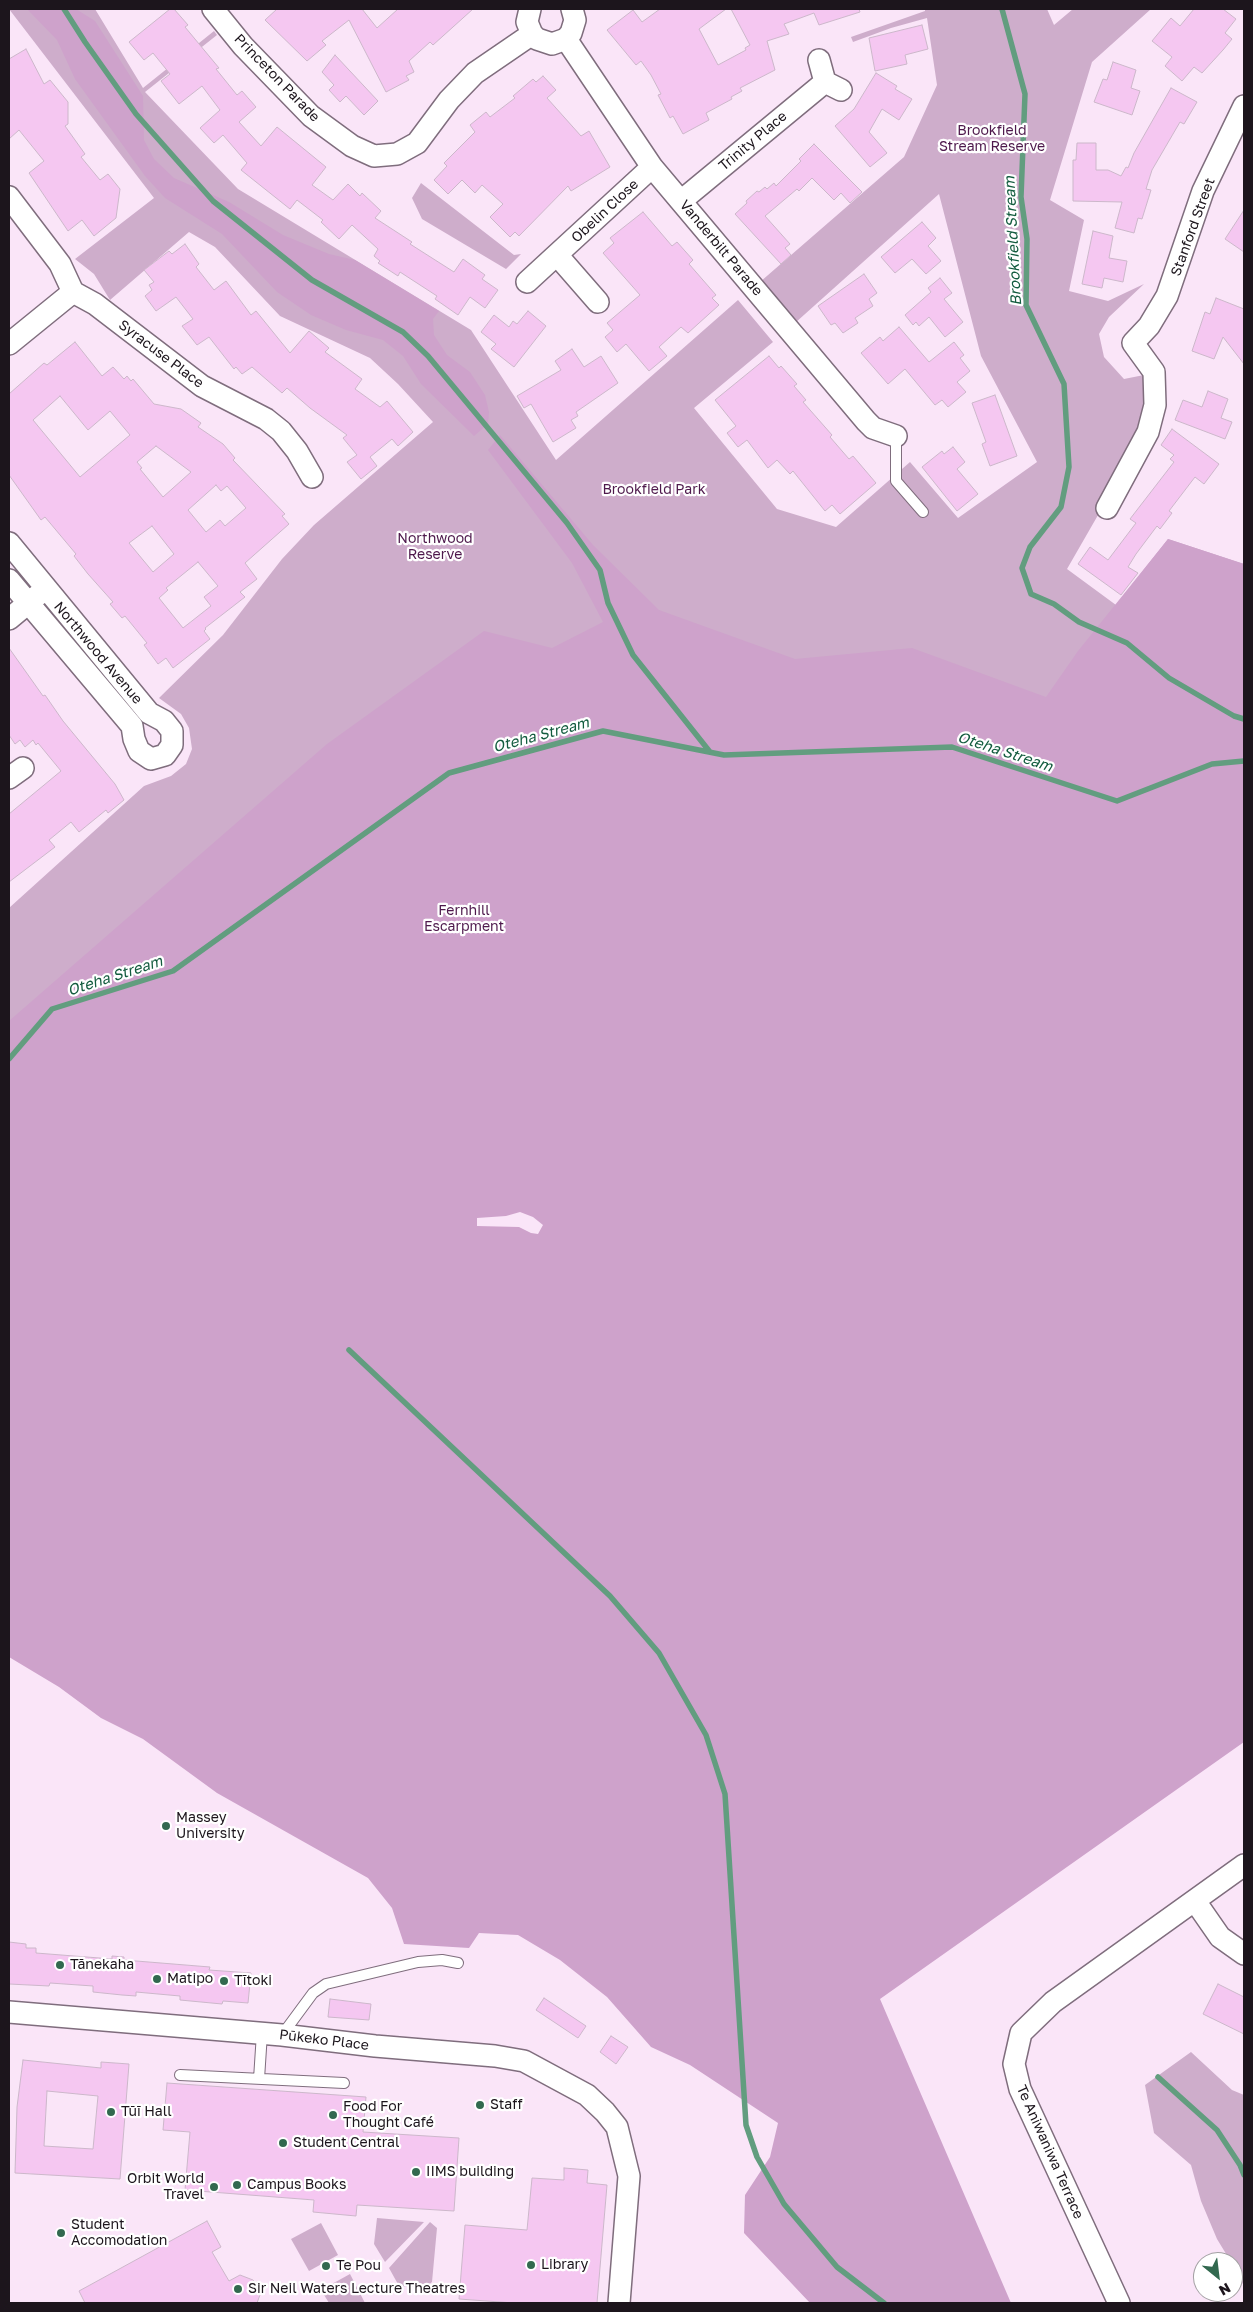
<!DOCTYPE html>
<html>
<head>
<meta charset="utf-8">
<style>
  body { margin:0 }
  #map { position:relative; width:1253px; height:2312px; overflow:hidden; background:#fae5f8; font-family:"Golos Text",sans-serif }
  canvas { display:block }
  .frame { position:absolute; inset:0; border:10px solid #1c151c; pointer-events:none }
  .north { position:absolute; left:1193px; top:2252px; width:50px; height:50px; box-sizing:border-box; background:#fff; border:1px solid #a4a1a4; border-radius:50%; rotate:151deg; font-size:14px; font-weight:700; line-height:20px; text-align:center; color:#1c151c }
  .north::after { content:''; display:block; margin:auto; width:18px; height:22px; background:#32694f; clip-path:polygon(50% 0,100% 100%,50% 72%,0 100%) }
</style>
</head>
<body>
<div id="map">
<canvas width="1253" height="2312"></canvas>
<div class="frame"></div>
<div class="north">N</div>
</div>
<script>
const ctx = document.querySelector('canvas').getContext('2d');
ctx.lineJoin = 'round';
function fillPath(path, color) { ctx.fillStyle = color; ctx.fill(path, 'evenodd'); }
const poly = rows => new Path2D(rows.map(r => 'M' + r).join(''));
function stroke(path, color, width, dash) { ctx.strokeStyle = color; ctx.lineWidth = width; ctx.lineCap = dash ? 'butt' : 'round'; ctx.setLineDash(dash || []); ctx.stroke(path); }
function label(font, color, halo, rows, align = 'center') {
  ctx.font = font + ' "Golos Text",sans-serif'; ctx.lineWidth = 4.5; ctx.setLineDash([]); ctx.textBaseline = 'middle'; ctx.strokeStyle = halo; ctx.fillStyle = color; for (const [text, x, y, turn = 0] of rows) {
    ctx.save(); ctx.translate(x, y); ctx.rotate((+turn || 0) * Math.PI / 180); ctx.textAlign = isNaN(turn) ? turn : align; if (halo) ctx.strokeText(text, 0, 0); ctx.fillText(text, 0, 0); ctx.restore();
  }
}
fillPath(poly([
  [9,9,95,9,143,88,214,31,217,35,145,92,238,189,471,330,556,460,738,300,773,342,694,408,777,509,836,527,910,462,958,518,1037,462,981,356,939,194,795,323,760,282,904,157,937,85,927,18,891,28,853,42,851,37,925,11,925,9,1047,9,1054,25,1073,9,1151,9,1092,62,1050,200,1084,220,1069,291,1108,301,1144,284,1109,317,1099,334,1104,357,1124,379,1149,374,1152,386,1132,456,1067,569,1116,605,1168,539,1244,564,671,1019,9,1574,9,908,144,786,171,776,186,764,192,749,189,728,181,714,159,698,223,635,282,559,314,525,433,422,398,384,370,358,280,316,215,247,189,232,110,300,94,274,75,259,154,198],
  [421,183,514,255,521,254,506,269,422,219,412,198],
  [1191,2052,1232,2090,1244,2095,1244,2286,1233,2266,1233,2262,1231,2262,1217,2239,1201,2201,1191,2165,1154,2133,1145,2085],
  [377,2218,424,2222,385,2262,374,2244],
  [430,2222,437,2228,432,2282,425,2288,399,2286,389,2268],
  [321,2223,338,2255,309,2271,291,2239],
  [350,2274,365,2303,329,2303,321,2290]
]), '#ceadcb');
fillPath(poly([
  [27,9,76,9,95,21,143,96,144,140,154,159,174,178,229,202,283,235,329,254,355,260,439,311,433,319,434,335,447,355,470,372,485,395,489,412,488,424,474,436,421,384,403,356,383,340,346,330,311,315,277,292,222,234,165,198,145,176,75,79,57,40],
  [500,435,593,545,659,610,795,659,912,648,1046,697,1078,651,1168,539,1244,564,1244,1742,880,1999,1011,2303,810,2303,744,2233,745,2195,770,2157,778,2123,690,2065,651,2047,607,1997,560,1960,518,1935,479,1933,469,1948,404,1944,392,1908,368,1878,217,1793,143,1739,101,1718,59,1687,9,1657,9,1021,327,744,484,631,552,648,603,622,572,563,488,450],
  [520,1212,533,1217,543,1225,538,1234,531,1233,519,1227,477,1226,477,1218,506,1216]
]), '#cea2cb');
stroke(poly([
  [64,9,85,42,136,114,213,201,312,280,403,332,428,356,567,523,600,570,608,603,633,655,710,752],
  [1002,9,1025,94,1021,197,1027,239,1026,305,1064,384,1069,467,1061,507,1030,547,1022,568,1031,594,1054,604,1079,622,1127,643,1169,678,1234,716,1244,719],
  [9,1059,52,1009,173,971,449,773,603,731,724,755,952,747,1117,801,1212,764,1244,761],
  [349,1350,610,1596,659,1653,706,1735,725,1794,746,2125,757,2157,784,2204,837,2267,884,2303],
  [1158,2077,1217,2130,1240,2165,1244,2175]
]), '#629d7f', 5.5);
const building = poly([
  [170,9,174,9,188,25,185,27,219,68,216,69,237,95,242,91,256,107,239,122,261,146,277,127,326,167,312,185,333,200,348,184,360,196,362,193,381,211,375,218,412,242,410,244,454,272,463,259,485,275,482,279,498,290,485,308,470,297,458,315,435,299,437,296,400,272,398,276,378,263,380,261,374,256,378,249,352,225,339,239,321,222,323,220,297,200,290,209,241,170,247,163,223,135,214,143,200,128,220,110,202,86,179,104,161,81,170,74,153,53,144,60,129,42,170,9],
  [277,9,362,9,377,28,398,9,473,9,433,45,430,42,409,61,414,72,406,76,409,80,386,92,349,20,322,41,326,45,307,61,265,20,277,9],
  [660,9,726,9,699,29,718,65,746,50,745,48,750,45,731,9,859,9,860,12,819,25,814,13,784,24,789,34,767,41,775,70,740,88,742,91,731,97,732,99,706,113,709,120,683,134,673,116,670,118,658,95,661,94,651,75,641,61,636,65,607,30,633,10,642,22,660,9],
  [1194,9,1223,9,1236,19,1225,33,1232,39,1223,50,1202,73,1194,67,1182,81,1165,66,1172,57,1152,41,1171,18,1180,26,1194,9],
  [922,25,928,49,905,55,907,64,875,71,869,38,922,25],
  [26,49,44,84,50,80,68,102,68,124,65,126,85,154,81,157,100,180,108,174,120,189,116,218,94,236,82,220,68,231,29,173,44,161,19,130,9,139,9,59,26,49],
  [335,55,378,101,364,115,346,96,340,102,329,90,334,85,322,72,335,55],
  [1113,62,1136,70,1131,88,1140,91,1132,115,1094,102,1103,79,1107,80,1113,62],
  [876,73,897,86,895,89,912,99,899,120,882,109,869,132,887,153,870,167,835,126,854,109,876,73],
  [543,76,556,90,547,98,581,136,589,131,610,167,571,191,568,186,519,236,515,232,510,237,490,217,503,204,482,185,475,193,462,180,448,194,434,180,447,166,444,163,475,132,470,125,486,112,490,117,515,98,513,96,533,79,536,82,543,76],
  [1171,88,1197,102,1184,124,1180,122,1152,170,1146,189,1151,190,1142,219,1138,218,1134,233,1115,228,1122,202,1073,201,1073,160,1076,160,1077,143,1096,143,1096,170,1108,170,1121,176,1126,167,1128,168,1134,153,1171,88],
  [814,144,862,192,850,203,841,193,834,200,812,178,799,191,797,189,765,216,790,244,785,248,791,255,781,264,735,214,747,203,746,201,757,191,759,192,765,187,767,189,774,183,776,186,801,161,799,159,814,144],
  [1244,210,1244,252,1225,239,1244,210],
  [643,212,672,246,677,242,693,260,689,264,716,295,712,298,719,305,688,333,681,327,659,347,667,356,649,371,626,344,617,352,605,337,613,330,607,323,640,295,603,253,614,243,610,238,643,212],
  [922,222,936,238,928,246,941,261,926,274,912,259,895,273,881,257,922,222],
  [1093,231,1113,236,1109,258,1127,261,1123,282,1104,278,1102,288,1082,284,1093,231],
  [185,244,199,264,196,267,214,290,226,281,251,315,256,311,290,353,309,331,329,348,325,352,362,379,355,389,380,407,387,401,413,432,398,446,392,439,370,457,377,466,361,479,347,462,357,455,343,438,347,435,310,408,287,388,282,393,252,367,242,374,236,367,234,369,209,337,197,345,182,326,193,319,176,297,156,311,145,296,152,290,149,285,154,282,144,270,169,251,172,254,185,244],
  [864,274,877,293,869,299,873,306,855,318,858,323,843,333,835,323,831,325,818,306,864,274],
  [940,278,952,293,944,299,963,322,945,337,929,317,919,326,916,322,913,325,905,315,931,292,928,288,940,278],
  [1216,298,1244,309,1244,364,1223,337,1214,359,1192,351,1205,312,1210,314,1216,298],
  [528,311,546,326,514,367,491,349,496,344,481,332,494,315,509,327,513,321,517,324,528,311],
  [899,327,929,362,954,342,964,355,960,358,970,371,957,382,966,392,948,407,942,400,935,405,905,369,888,384,861,353,880,337,883,341,899,327],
  [75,342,102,376,113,367,124,379,127,376,131,381,133,379,154,404,181,409,201,423,198,427,223,444,235,458,233,460,285,514,282,516,289,524,245,563,257,579,240,592,245,597,205,628,206,629,204,631,210,639,173,668,166,658,158,664,144,645,147,643,125,616,122,618,110,604,113,602,88,574,74,556,76,554,45,517,41,520,9,475,9,394,44,363,47,365,75,342],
  [60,396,88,430,110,411,130,435,80,477,33,420,60,396],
  [156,446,191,472,163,497,140,469,142,468,137,462,156,446],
  [216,485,221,491,227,486,246,508,225,526,220,520,206,532,188,510,216,485],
  [152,526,174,554,153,572,129,543,152,526],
  [198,562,218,586,204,597,211,606,183,628,159,598,168,590,166,588,198,562],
  [572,349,584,367,601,356,618,383,576,412,578,416,571,420,576,428,553,442,531,404,524,408,517,396,561,370,555,361,572,349],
  [769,356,779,368,781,366,797,384,794,386,806,400,803,402,832,435,830,437,849,459,853,456,876,483,840,514,832,505,825,511,793,471,790,474,777,460,768,468,747,440,738,447,727,433,736,426,715,400,769,356],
  [1208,391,1228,399,1221,418,1232,422,1225,439,1175,420,1183,400,1202,407,1208,391],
  [995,395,1017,456,990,466,982,444,986,442,972,403,995,395],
  [1172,429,1219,464,1204,484,1195,477,1169,511,1172,513,1160,529,1157,526,1136,554,1128,567,1138,573,1121,595,1078,564,1090,547,1108,560,1136,523,1130,519,1174,462,1170,459,1174,455,1161,445,1172,429],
  [953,447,965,462,957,469,978,494,957,511,922,467,942,451,944,454,953,447],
  [9,648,43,696,45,695,63,721,115,784,124,800,108,813,106,810,79,832,71,822,49,840,55,847,9,882,9,814,61,771,38,743,36,745,33,740,25,747,20,740,15,744,9,735,9,648],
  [9,1942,26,1944,26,1948,36,1948,36,1953,112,1959,112,1956,124,1957,124,1960,210,1967,209,1970,251,1973,248,2003,223,2001,222,2004,180,2000,180,1996,136,1992,136,1996,122,1995,93,1992,93,1986,50,1983,49,1986,9,1984,9,1942],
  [1218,1984,1244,1997,1244,2034,1203,2014,1218,1984],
  [544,1998,586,2026,578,2038,536,2010,544,1998],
  [330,1999,371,2004,369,2020,328,2017,330,1999],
  [611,2036,628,2047,616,2064,600,2052,611,2036],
  [23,2060,101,2068,101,2062,129,2064,120,2179,15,2173,17,2107,23,2060],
  [47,2091,98,2096,93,2149,44,2146,47,2091],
  [167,2083,366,2097,363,2132,459,2138,454,2211,357,2205,356,2216,313,2212,314,2200,185,2190,190,2132,163,2130,167,2083],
  [564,2168,588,2170,587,2183,607,2185,597,2303,514,2303,459,2299,465,2225,527,2230,532,2178,564,2180,564,2168],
  [207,2221,221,2247,212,2252,229,2281,240,2275,253,2280,261,2292,257,2303,85,2303,79,2291,207,2221]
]);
fillPath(building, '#f5c7f1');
stroke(building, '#ccb7ca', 1);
const service = poly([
  [896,436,896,481,923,512],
  [282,2035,313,1993,326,1984,418,1962,442,1960,458,1963],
  [180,2075,344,2083],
  [259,2079,262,2033]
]);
const minor = poly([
  [213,9,243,46,311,116,352,146,374,156,397,154,417,143,449,100,475,73,532,34],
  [530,9,527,22,532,34,537,39,552,44,566,39,571,33,575,20,572,9],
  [566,39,652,167,866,421,873,428,896,436],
  [819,60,825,82,841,90],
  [9,197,60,264,73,292,95,304,202,386,266,419,281,431,297,451,312,477],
  [681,201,825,82],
  [557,255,598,302],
  [527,282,652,167],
  [9,344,73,292],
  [1107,508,1148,432,1155,405,1154,372,1133,343,1149,326,1167,296,1203,191,1244,106],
  [9,543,149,713,164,721,172,731,172,745,165,755,151,759,139,751,134,739,132,726,9,580],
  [9,619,38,595],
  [9,778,23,768],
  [1195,1901,1220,1937,1244,1954],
  [9,2012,282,2035,375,2046,495,2056,524,2061,587,2095,605,2112,617,2127,629,2176,619,2303],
  [1119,2303,1020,2089,1014,2064,1021,2033,1053,2002,1244,1865]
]);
stroke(service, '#7f6d7d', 12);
stroke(minor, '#7f6d7d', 24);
stroke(service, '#fff', 10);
stroke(minor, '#fff', 21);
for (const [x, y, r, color] of [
  [166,1826,5,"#32694f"],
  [60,1965,5,"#32694f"],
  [157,1979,5,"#32694f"],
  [224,1981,5,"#32694f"],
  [480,2105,5,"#32694f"],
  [111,2112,5,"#32694f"],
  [333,2115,5,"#32694f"],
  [283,2143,5,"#32694f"],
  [416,2172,5,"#32694f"],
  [237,2185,5,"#32694f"],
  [214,2187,5,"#32694f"],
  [61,2233,5,"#32694f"],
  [531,2265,5,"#32694f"],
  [326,2266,5,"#32694f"],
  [238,2289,5,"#32694f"]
]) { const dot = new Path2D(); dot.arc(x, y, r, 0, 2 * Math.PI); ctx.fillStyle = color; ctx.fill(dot); stroke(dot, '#fff', 2); }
label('14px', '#1c151c', '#fff', [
  ["Princeton Parade",277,78,46],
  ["Trinity Place",753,141,-40],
  ["Obelin Close",605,211,-43],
  ["Stanford Street",1193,227,-70],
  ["Vanderbilt Parade",721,248,50],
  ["Syracuse Place",161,354,37],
  ["Northwood Avenue",98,653,50],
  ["Pūkeko Place",324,2040,7],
  ["Te Aniwaniwa Terrace",1050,2152,66]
]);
label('14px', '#4e194c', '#fff', [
  ["Brookfield",992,131],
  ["Stream Reserve",992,147],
  ["Brookfield Park",654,490],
  ["Northwood",435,539],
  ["Reserve",435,555],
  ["Fernhill",464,911],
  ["Escarpment",464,927]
]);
label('14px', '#1c151c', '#fff', [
  ["Massey",176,1818],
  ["University",176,1834],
  ["Tānekaha",70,1965],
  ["Matipo",167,1979],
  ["Tītoki",234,1981],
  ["Staff",490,2105],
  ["Food For",343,2107],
  ["Thought Café",343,2123],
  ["Tūī Hall",121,2112],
  ["Student Central",293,2143],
  ["IIMS building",426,2172],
  ["Orbit World",204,2179,"right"],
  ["Travel",204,2195,"right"],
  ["Campus Books",247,2185],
  ["Student",71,2225],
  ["Accomodation",71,2241],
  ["Library",541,2265],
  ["Te Pou",336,2266],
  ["Sir Neil Waters Lecture Theatres",248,2289]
], 'left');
label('italic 15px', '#135c3f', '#fff', [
  ["Brookfield Stream",1013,241,-93],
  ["Oteha Stream",541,735,-15],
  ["Oteha Stream",1005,752,18],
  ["Oteha Stream",115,976,-18]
]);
</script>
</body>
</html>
